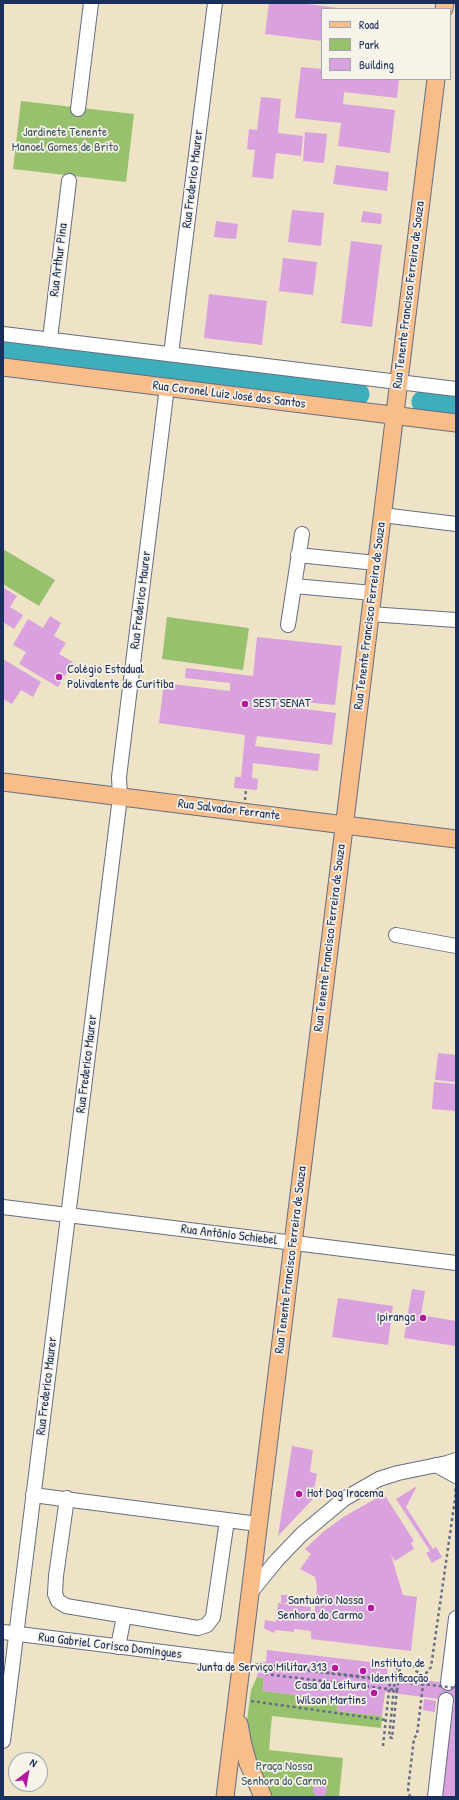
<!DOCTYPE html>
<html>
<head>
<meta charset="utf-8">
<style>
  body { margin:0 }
  #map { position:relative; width:459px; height:1800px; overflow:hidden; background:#efe3c7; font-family:"Patrick Hand",sans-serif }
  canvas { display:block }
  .frame { position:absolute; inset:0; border:4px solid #1b2f5e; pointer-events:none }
  .legend { position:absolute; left:321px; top:8px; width:130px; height:72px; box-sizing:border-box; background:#f7f3e8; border:1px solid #9fa5b1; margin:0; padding:5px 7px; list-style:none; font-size:12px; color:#1b2f5e }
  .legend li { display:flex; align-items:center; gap:8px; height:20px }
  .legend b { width:20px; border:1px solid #9fa5b1 }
  .north { position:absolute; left:8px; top:1752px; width:40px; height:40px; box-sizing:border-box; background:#f7f3e8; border:1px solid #9fa5b1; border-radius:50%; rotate:31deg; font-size:11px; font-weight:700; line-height:16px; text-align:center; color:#1b2f5e }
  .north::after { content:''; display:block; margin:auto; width:14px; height:18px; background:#b5179e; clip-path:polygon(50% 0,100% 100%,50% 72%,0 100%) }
</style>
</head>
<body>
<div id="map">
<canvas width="459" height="1800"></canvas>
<div class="frame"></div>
<ul class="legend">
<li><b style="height:5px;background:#f8bd89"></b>Road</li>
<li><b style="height:11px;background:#98c16d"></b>Park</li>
<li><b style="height:11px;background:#d9a1de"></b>Building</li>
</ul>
<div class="north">N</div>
</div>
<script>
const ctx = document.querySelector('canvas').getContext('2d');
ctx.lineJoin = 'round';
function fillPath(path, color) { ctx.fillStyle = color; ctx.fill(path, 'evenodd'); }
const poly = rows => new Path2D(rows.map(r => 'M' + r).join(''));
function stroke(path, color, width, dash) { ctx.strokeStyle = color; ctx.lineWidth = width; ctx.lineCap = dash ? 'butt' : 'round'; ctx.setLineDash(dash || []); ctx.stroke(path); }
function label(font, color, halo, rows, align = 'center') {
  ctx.font = font + ' "Patrick Hand",sans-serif'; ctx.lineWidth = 3.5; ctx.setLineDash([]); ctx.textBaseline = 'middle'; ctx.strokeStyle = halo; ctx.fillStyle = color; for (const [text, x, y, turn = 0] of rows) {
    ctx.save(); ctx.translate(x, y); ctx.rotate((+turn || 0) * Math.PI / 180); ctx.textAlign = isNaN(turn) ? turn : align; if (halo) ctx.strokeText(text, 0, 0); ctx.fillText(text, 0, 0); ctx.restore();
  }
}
fillPath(poly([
  [21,101,134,114,126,182,13,169],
  [3,549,55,580,39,606,3,584],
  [167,617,249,628,243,670,162,659],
  [257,1677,264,1678,263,1691,338,1700,337,1711,382,1716,381,1728,272,1716,269,1750,343,1758,339,1797,269,1797,249,1742,247,1721,251,1690]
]), '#98c16d');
stroke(poly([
  [3,350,358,394],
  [423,402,456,406]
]), '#3faebb', 23);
fillPath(poly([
  [269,3,300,3,338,8,337,9,322,9,322,41,265,34],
  [301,67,322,69,322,79,399,79,397,98,344,92,343,104,395,110,390,153,338,146,341,123,295,118],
  [261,97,281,99,278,133,303,136,301,156,276,153,273,179,252,177,255,150,247,149,249,129,257,130],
  [305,132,327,134,324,163,303,161],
  [336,165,389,172,387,191,333,184],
  [292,210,324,213,321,246,288,242],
  [363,211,382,214,381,224,361,222],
  [216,221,238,224,236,239,214,237],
  [351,241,382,245,372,327,341,323],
  [283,258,317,262,313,295,279,291],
  [209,294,267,301,262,345,204,338],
  [4,588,17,596,10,607,23,615,14,629,3,622],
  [50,616,61,623,54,636,66,643,59,654,73,662,58,687,19,664,26,652,13,645,28,619,43,628],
  [257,637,342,646,335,705,282,700,281,706,336,713,332,745,257,736,255,746,320,754,318,771,253,763,252,778,258,779,257,790,234,788,235,777,241,777,245,735,159,723,164,683,230,691,230,683,185,678,186,668,253,676],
  [3,659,41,682,33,697,21,690,12,704,3,699],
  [438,1053,456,1055,456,1082,435,1080],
  [434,1082,456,1084,456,1111,432,1109],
  [412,1289,425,1291,421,1315,456,1321,456,1346,404,1338],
  [338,1298,393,1306,388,1345,332,1337],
  [292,1446,313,1450,310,1472,317,1474,312,1500,278,1536],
  [417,1486,406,1507,433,1549,436,1547,442,1557,432,1563,426,1553,430,1551,396,1499],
  [384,1494,414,1541,411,1543,414,1549,395,1561,391,1555,403,1595,417,1597,411,1651,311,1639,311,1631,294,1629,294,1632,275,1630,275,1633,267,1630,264,1628,265,1620,276,1622,278,1603,311,1607,310,1617,314,1617,317,1586,315,1577,300,1569,311,1554,305,1549,323,1532,345,1516],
  [281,1595,293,1595,293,1603,281,1603],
  [267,1650,388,1664,387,1676,456,1684,456,1797,442,1797,454,1701,385,1692,382,1716,337,1711,338,1700,263,1691,264,1678,257,1677,259,1661,266,1662],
  [424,1699,436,1701,435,1712,423,1710],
  '313 1790a7 7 0 1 1 14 0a7 7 0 1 1-14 0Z'
]), '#d9a1de');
const minor = poly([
  [78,109,91,3],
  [3,334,456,389],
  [50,339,69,181],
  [171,354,215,3],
  [382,515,456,524],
  [298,555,376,563],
  [294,586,373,593],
  [370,614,456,620],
  [288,625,302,534],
  [396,935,456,946],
  [3,1207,456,1263],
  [436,1465,456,1476],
  [33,1495,258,1524],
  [67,1498,56,1576,55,1594,58,1601,66,1606,198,1628,207,1625,213,1617,227,1520],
  [250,1593,277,1560,302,1534,344,1499,379,1479,398,1473,447,1463,456,1460],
  [3,1632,242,1662],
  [118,1647,124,1616],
  [448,1683,456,1618],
  [3,1741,120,797,119,777,167,387],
  [435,1797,446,1700]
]);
const major = poly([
  [444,9,445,3],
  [3,367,456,423],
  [3,782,456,839],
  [239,1724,243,1745,248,1763,263,1797],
  [225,1797,436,79]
]);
stroke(minor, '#656e83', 16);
stroke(major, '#656e83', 19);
stroke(poly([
  [245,800,246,789],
  [255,1664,423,1685],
  [414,1665,416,1671,424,1676],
  [397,1690,392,1738,389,1737,396,1668,400,1668,398,1681],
  [251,1701,386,1720],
  [383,1746,390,1681],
  [410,1797,408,1789,414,1738,417,1735,424,1676,431,1667,456,1492,455,1488]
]), '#656e83', 2.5, [3, 3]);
stroke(minor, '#fff', 14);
stroke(major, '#f8bd89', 17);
stroke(poly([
  [266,1665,456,1688],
  [265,1674,397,1690,398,1681]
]), '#656e83', 2.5, [3, 3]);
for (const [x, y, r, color] of [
  [59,677,4,"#b5179e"],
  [245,704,4,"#b5179e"],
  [423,1318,4,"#b5179e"],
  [299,1494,4,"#b5179e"],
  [371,1608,4,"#b5179e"],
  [335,1668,4,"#b5179e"],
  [363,1671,4,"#b5179e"],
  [374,1693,4,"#b5179e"]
]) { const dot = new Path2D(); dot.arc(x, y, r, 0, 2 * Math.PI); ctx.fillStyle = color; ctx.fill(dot); stroke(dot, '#f7f3e8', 1.5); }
label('13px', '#405b62', '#f7f3e8', [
  ["Jardinete Tenente",65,133],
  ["Manoel Gomes de Brito",65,148],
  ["Praça Nossa",284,1767],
  ["Senhora do Carmo",284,1782]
]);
label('13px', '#1b2f5e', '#f7f3e8', [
  ["Rua Frederico Maurer",193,179,-83],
  ["Rua Arthur Pina",59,260,-83],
  ["Rua Tenente Francisco Ferreira de Souza",409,295,-83],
  ["Rua Coronel Luiz José dos Santos",229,395,7],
  ["Rua Frederico Maurer",141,600,-83],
  ["Rua Tenente Francisco Ferreira de Souza",370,616,-83],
  ["Rua Salvador Ferrante",229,810,7],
  ["Rua Tenente Francisco Ferreira de Souza",330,938,-83],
  ["Rua Frederico Maurer",87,1064,-83],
  ["Rua Antônio Schiebel",229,1235,7],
  ["Rua Tenente Francisco Ferreira de Souza",291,1260,-83],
  ["Rua Frederico Maurer",47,1386,-83],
  ["Rua Gabriel Corisco Domingues",110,1646,7]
]);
label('13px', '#1b2f5e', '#f7f3e8', [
  ["Colégio Estadual",67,670],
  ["Polivalente de Curitiba",67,685],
  ["SEST SENAT",253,704],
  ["Ipiranga",415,1318,"right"],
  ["Hot Dog Iracema",307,1494],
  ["Santuário Nossa",363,1601,"right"],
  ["Senhora do Carmo",363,1616,"right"],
  ["Instituto de",371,1664],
  ["Identificação",371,1679],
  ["Junta de Serviço Militar 313",327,1668,"right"],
  ["Casa da Leitura",366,1686,"right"],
  ["Wilson Martins",366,1701,"right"]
], 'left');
</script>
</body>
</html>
